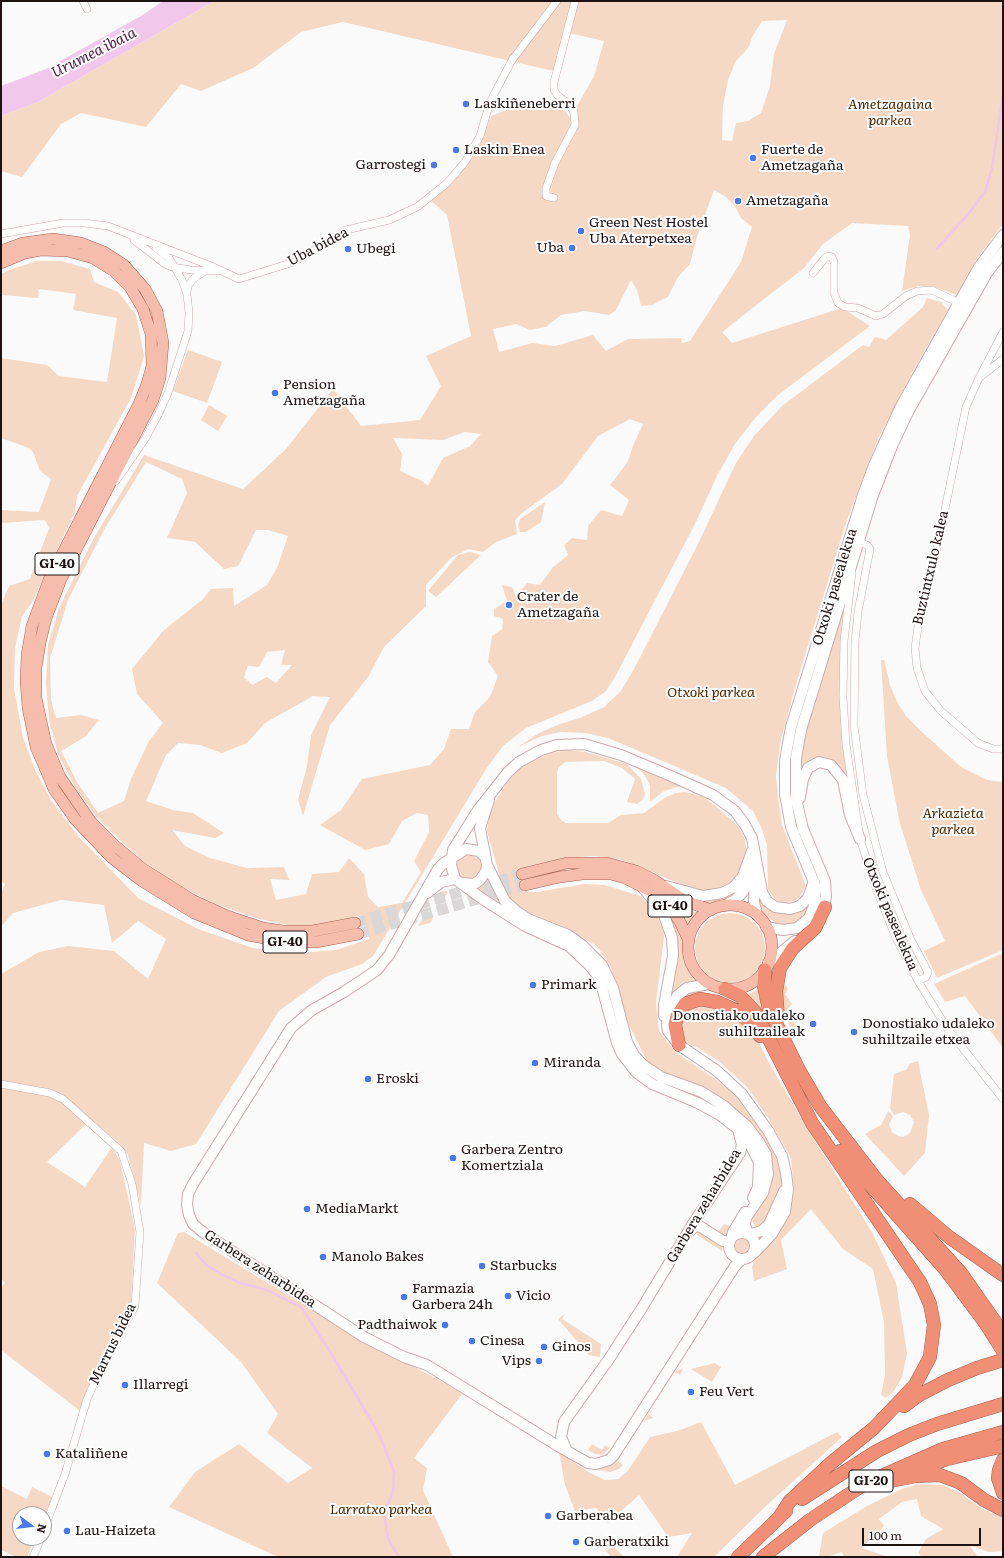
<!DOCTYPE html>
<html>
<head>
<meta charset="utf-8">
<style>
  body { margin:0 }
  #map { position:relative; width:1004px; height:1558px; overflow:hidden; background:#fafafa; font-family:Literata,serif }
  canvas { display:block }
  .frame { position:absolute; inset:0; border:2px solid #1e1213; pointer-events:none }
  .north { position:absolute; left:12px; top:1506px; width:40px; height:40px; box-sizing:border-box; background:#fff; border:1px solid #a5a0a1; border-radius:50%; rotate:105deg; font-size:11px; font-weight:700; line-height:16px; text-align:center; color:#1e1213 }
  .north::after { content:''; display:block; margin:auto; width:14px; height:18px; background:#4878e9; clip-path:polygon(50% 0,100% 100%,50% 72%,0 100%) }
  .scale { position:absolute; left:862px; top:1528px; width:119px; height:18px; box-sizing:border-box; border:2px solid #1e1213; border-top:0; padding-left:5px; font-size:12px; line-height:14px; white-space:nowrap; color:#1e1213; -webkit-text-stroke:3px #fff; paint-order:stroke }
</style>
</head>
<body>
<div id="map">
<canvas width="1004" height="1558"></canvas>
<div class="frame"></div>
<div class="north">N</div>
<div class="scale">100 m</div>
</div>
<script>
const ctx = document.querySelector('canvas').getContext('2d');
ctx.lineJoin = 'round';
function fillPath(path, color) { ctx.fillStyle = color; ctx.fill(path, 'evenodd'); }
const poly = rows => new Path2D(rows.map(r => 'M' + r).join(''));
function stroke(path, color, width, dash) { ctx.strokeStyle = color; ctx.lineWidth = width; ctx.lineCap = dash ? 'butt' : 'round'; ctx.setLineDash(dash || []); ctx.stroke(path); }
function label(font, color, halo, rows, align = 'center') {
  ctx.font = font + ' Literata,serif'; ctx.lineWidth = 4; ctx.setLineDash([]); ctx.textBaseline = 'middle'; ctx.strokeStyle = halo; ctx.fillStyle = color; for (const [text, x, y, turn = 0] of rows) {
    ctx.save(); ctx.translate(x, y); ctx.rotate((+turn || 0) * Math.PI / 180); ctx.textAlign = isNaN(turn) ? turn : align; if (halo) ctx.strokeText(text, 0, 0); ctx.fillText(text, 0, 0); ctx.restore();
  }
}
fillPath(poly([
  [214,1,1003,1,1003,224,977,258,957,295,935,287,918,286,902,291,910,235,908,226,852,223,823,244,804,268,722,332,732,343,842,308,870,326,778,395,756,417,735,444,717,476,694,526,642,625,614,679,606,691,592,701,526,728,503,746,486,769,373,956,362,964,326,977,279,1011,196,1144,171,1151,144,1143,141,1206,128,1155,119,1143,91,1119,47,1162,85,1187,112,1147,120,1161,135,1229,131,1306,86,1391,80,1411,1,1350,1,1288,5,1283,1,1279,1,974,39,952,68,946,114,951,148,979,166,939,138,921,112,943,104,905,61,900,13,913,1,927,1,894,5,884,1,881,1,605,9,586,30,579,49,528,45,520,1,523,1,510,39,512,51,479,40,471,33,452,29,448,1,438,1,358,47,365,59,376,107,382,117,318,73,310,76,294,39,289,38,298,1,295,1,274,9,270,37,261,61,261,90,269,94,282,118,292,136,315,144,356,131,398,77,496,75,512,33,601,22,616,15,648,14,688,23,738,36,772,51,800,78,836,138,898,198,929,253,948,299,953,336,950,369,939,363,915,319,925,287,925,259,919,218,905,182,887,144,862,121,841,95,815,75,787,58,754,49,720,46,683,48,645,59,608,95,536,144,455,243,489,286,449,333,389,361,426,420,420,441,386,426,356,471,336,447,215,430,200,462,170,480,144,491,116,532,100,562,107,570,118,594,76,604,41,565,32,553,71,343,22,301,32,253,68,201,91,181,84,146,127,81,113,61,124,22,177,1,171,1,116,38,102],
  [787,20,774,54,770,86,761,113,748,121,736,123,732,141,722,140,723,106,728,80,736,61,749,47,752,37,762,21],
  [714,190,726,197,735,206,741,218,752,227,741,262,690,341,682,343,681,338,628,339,606,351,593,335,555,346,532,343,499,352,493,329,516,324,530,330,546,327,561,315,585,311,609,315,616,310,631,280,637,290,641,306,652,305,668,297,678,277,690,264,697,237],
  [630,419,643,424,635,441,627,463,610,485,629,500,622,516,601,510,588,526,587,540,572,538,564,545,568,555,553,567,540,585,527,583,516,596,512,587,502,585,507,601,494,609,494,616,503,619,502,629,492,636,488,662,498,676,490,697,475,712,469,729,451,729,444,749,430,765,362,779,341,810,320,825,365,850,389,844,402,821,417,813,428,815,429,832,414,861,421,872,402,903,378,907,368,897,364,874,349,858,339,872,312,874,306,894,276,900,270,879,289,880,284,867,247,868,210,858,185,846,172,830,215,838,224,833,193,813,173,810,146,801,166,755,178,743,200,745,222,753,247,743,265,723,313,696,330,697,311,735,307,766,298,800,303,816,330,725,368,677,384,647,426,606,426,585,451,558,468,549,483,552,496,542,517,534,515,520,522,513,562,484,598,436],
  [465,432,481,434,470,446,443,458,428,486,422,481,400,471,402,454,393,438,443,440],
  [146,462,182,479,187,493,167,538,195,542,224,569,238,566,256,530,268,530,288,536,277,568,267,585,234,606,233,588,211,589,203,599,163,631,132,669,137,694,163,723,149,741,131,779,124,801,98,813,77,782,61,751,85,737,99,720,81,715,56,718,51,700,50,658,68,600,105,528],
  [285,650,281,665,292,665,276,683,267,677,252,685,244,677,248,666,259,667,267,652],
  [927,298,941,302,948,310,912,373,877,441,846,523,796,684,780,743,776,776,779,805,782,825,806,886,799,898,794,901,783,903,776,900,768,890,767,845,761,827,753,811,726,788,608,738,585,733,561,732,542,736,518,747,539,733,560,724,580,718,604,707,621,691,634,669,697,546,736,463,754,436,782,406,863,345,869,347,875,337,886,340,923,307],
  [188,350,222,362,207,403,173,391],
  [209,405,227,416,218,431,201,420],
  [545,502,541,522,526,532,520,532,518,526,520,519],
  [470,552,481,555,436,597,428,591,458,555],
  [845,604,843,742,847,773,845,774,834,760,825,757,809,761,800,773,800,758,805,733],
  [881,660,884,660,890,685,897,702,906,716,921,731,961,767,987,780,1003,782,1003,950,937,978,924,951,945,941,921,890,900,824,887,756],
  [567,750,586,752,627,764,641,779,645,794,643,800,637,804,627,802,635,779,622,768,604,761,565,762,558,768,557,773,557,814,561,820,566,823,608,823,621,815,644,813,666,797,675,793,685,792,703,797,715,806,738,826,744,837,747,852,744,864,734,883,713,891,697,891,620,859,594,856,567,858,530,866,520,871,527,892,537,892,584,884,604,885,641,896,655,914,663,925,664,937,656,1002,659,1031,675,1052,734,1092,749,1111,780,1157,784,1179,780,1196,766,1225,756,1227,752,1221,760,1205,770,1167,701,1088,650,1067,629,1025,611,968,597,946,563,927,517,909,509,899,503,888,487,831,489,814,493,805,507,783,519,769,534,759,552,753],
  [638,768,660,778,681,786,664,791,650,802,650,786,646,777],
  '456 868a13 13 0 1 1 26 0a13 13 0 1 1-26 0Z',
  [487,881,498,898,513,914,476,889],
  [744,883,735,895,723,901,707,904,694,900,719,899,730,894],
  [757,885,773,911,783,914,794,913,804,908,810,902,806,913,801,920,796,923,788,926,778,925,764,914,758,904],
  [446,891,448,892,439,907,435,901,436,897,440,892],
  [667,896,685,908,698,913,688,925,681,912],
  [666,908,680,933,685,963,693,979,697,981,669,1006,677,953,677,935],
  '695 948a35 35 0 1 1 70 0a35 35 0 1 1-70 0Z',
  [425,914,433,919,430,923,418,926],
  [1003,953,1003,1048,965,996,945,1002,934,984],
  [784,982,788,989,785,994,792,1004,787,1010,800,1032,798,1033,793,1032,784,1015,780,998],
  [760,988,781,1044,777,1047,760,1010,747,995],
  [698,991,728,998,744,1007,741,1010,680,1002,680,999,688,994],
  [691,1003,725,1009,755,1035,769,1063,801,1118,873,1234,896,1283,907,1353,902,1377,894,1391,886,1398,881,1395,885,1375,884,1322,873,1269,843,1249,811,1209,781,1240,787,1269,754,1281,752,1267,755,1259,780,1230,788,1212,794,1190,791,1158,767,1116,748,1088,720,1062,697,1047,684,1042,677,1018],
  [918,1061,929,1115,925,1153,904,1176,865,1134,881,1125,888,1111,893,1116,889,1124,892,1132,898,1136,903,1137,910,1133,914,1122,910,1115,903,1112,894,1115,890,1108,894,1074,907,1069,909,1064],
  [724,1224,730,1226,724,1237,717,1234],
  [699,1231,722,1246,722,1251,697,1235],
  [184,1232,350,1333,450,1386,462,1394,414,1458,427,1468,423,1490,453,1557,278,1557,169,1507,195,1472,239,1444,288,1483,312,1468,267,1433,278,1414,241,1362,157,1283,178,1233],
  '735 1246a7 7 0 1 1 14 0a7 7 0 1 1-14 0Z',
  [565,1314,562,1319,601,1344,600,1357,589,1355,558,1319],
  [715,1363,721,1367,712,1382,691,1369],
  [683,1369,680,1375,675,1372,648,1414,653,1418,644,1421,675,1371],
  [701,1422,735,1485,837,1432,842,1437,767,1505,714,1557,677,1557,692,1533,668,1537,639,1495,608,1523,596,1508,575,1511,565,1485,559,1452,590,1473,605,1480,618,1479,627,1472,650,1437,677,1431],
  [637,1429,617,1461,623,1465,619,1469,610,1472,598,1470,599,1468,608,1466,616,1461],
  [592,1444,602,1450,605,1445,610,1448,602,1455,595,1454,588,1450],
  [918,1484,943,1485,959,1492,981,1508,1003,1518,1003,1551,989,1552,969,1545,978,1557,922,1557,918,1553,926,1539,943,1529,921,1516,917,1499,902,1502,879,1519,884,1526,862,1548,888,1557,844,1557,842,1552,827,1557,819,1557,823,1533,867,1506,902,1489],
  [1,1486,27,1499,32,1487,52,1497,44,1517,44,1514,20,1514,20,1538,35,1538,27,1557,16,1557,1,1550],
  [612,1545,624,1557,611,1557,606,1551]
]), '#f5d9c4');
fillPath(poly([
  [163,1,214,1,38,102,1,116,1,86,46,69,141,16]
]), '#f1c7ec');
stroke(poly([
  [937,248,965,218,985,192,992,168,1003,95],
  [196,1253,205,1264,221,1274,240,1283,267,1290,301,1307,329,1350,379,1434,394,1472,393,1492,384,1514,388,1539,399,1557]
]), '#f1c7ec', 2.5);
stroke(poly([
  [355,923,522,874],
  [358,934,525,885]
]), '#d9d7d7', 11, [11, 5.5]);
const street = poly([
  [83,1,87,9],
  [554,198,546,196,546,188,555,163,575,125,574,112,568,103,557,95,554,90,554,82,575,1],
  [1,234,63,223,84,223,108,226,211,266,239,279,294,262,330,241,346,230,389,220,417,207,446,184,465,162,480,136,490,102,512,60,557,1],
  [134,240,165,264,172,267,191,270,218,271],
  [813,273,825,258,829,256,832,257,834,262,834,293,838,303,845,307,858,308,876,316,883,314,906,296,917,291,932,290,959,303],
  [187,293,188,286,193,279,205,271],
  [1003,359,979,378,966,407,936,553,918,627,915,648,917,668,925,691,941,711,978,743,993,749,1003,749],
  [980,376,1003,332],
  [116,481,145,439,158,415,168,393,188,331,189,313,187,294,182,280,169,258,156,248],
  [858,542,867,545,870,549,858,612,855,642,854,726,859,764,863,795,883,872,911,940,928,972,926,977,918,981],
  [852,573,844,641,843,697,846,744,860,839,876,888,896,938,918,981,947,1028,1003,1099],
  [1,1084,50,1093,63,1099,121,1151,132,1184,140,1232,135,1306,98,1375,87,1399,65,1474,44,1529],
  [33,1557,41,1538]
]);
const secondary = poly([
  [800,798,803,779,808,768,819,762,831,765,843,780,850,815,860,839],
  [486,858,479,851,466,849,444,863,438,869,389,955,377,970,344,992,312,1010,291,1028,193,1184,188,1194,187,1205,189,1215,193,1224,204,1233,364,1337,404,1357,427,1365,558,1446,588,1463,596,1464,609,1460,614,1455,735,1266,742,1259],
  [487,865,505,901,516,911,528,919,568,935,582,945,602,965,613,988,627,1042,634,1055,643,1065,661,1077,702,1092,724,1106,747,1126,759,1142,766,1154,768,1174,763,1193,746,1218,745,1225,748,1233],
  [755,877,754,902,757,915],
  [461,883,474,884,480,880,486,871,487,865,480,828,489,800],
  [666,886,703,896,722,893,734,887,743,876,752,851],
  [643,888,663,912,672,938,673,956,664,1005,664,1016],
  [427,893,441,882,455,879],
  [724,906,735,900,743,892,748,882,751,869],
  [822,913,826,897,825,881,803,829,796,799,796,758,801,730,872,498,892,446,908,412,987,273,1003,252],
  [766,927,783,930,797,928,809,918,815,903,816,887,791,827,785,794,785,760,791,727,863,495,874,465,900,408,979,267,1003,235],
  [768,963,795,941],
  [709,984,687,988,677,996,668,1013,667,1025,668,1031,679,1045,717,1071,742,1094,769,1132,782,1156,786,1173,788,1189,785,1212,772,1234,754,1253],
  [740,1133,750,1144,759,1162,758,1187,753,1198],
  [690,1231,696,1226,701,1227,723,1241,729,1242],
  '729 1246a13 13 0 1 1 26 0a13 13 0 1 1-26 0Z',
  [750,1234,762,1231,769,1224,784,1191],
  [731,1239,733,1232,745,1212],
  [566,1449,561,1437,564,1422,609,1359,640,1311,694,1222,740,1153,742,1145,738,1129,720,1115,698,1103,652,1084,636,1072,622,1054,617,1043,602,987,598,976,590,966,569,946,525,926,484,900,455,879,451,865,453,850,478,810,508,772,519,762,541,750,557,745,584,744,621,755,671,776,713,795,735,811,745,825,752,838,762,892,767,901,775,907,790,909,800,906,808,898,814,881]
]);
const primary = poly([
  [1,251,23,243,53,239,81,243,104,252,124,265,145,289,157,311,163,343,160,378,153,400,61,579,46,618,40,643,36,668,36,698,46,744,60,777,91,822,114,845,143,869,192,900,227,916,263,928,283,931,313,931,355,923],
  [1,263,25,253,41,250,68,251,93,258,114,271,130,287,143,309,151,334,152,366,147,384,139,404,49,580,32,626,27,655,26,682,28,708,36,747,54,789,75,819,112,858,142,881,194,913,248,935,286,942,316,942,358,934],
  [522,874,567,863,607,863,636,871,654,880,685,901,711,910],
  [525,885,560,877,582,874,611,874,625,878,655,893,667,903,679,920,689,941],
  '688 947a42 42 0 1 1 84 0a42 42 0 1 1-84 0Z'
]);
const highway = poly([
  [765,970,764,986,769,1009,799,1070,820,1106,877,1180,961,1273,1003,1333],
  [725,989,740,996,755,1012,812,1123,920,1282,930,1304,934,1325,930,1357,915,1385,874,1428,831,1463,790,1501,780,1516],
  [778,1018,776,991,780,968,793,948,815,928,825,907],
  [679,1045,675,1025,677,1016,685,1004,700,999,717,1002,737,1011,752,1024,760,1036],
  [840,1151,945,1269,986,1324,1003,1351],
  [910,1204,949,1237,1003,1275],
  [904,1406,919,1395,948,1380,977,1368,1003,1360],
  [1003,1460,999,1470,998,1478,1003,1493],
  [905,1473,947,1459,1003,1446],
  [885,1482,916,1476,940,1475,961,1483,984,1500,1003,1510],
  [802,1499,877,1451,909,1435,937,1424,1003,1404],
  [738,1557,786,1511],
  [763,1557,810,1520,866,1483,943,1449,1003,1432]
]);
stroke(street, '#ccabad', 8);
stroke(secondary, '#ccabad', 12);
stroke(primary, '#a66353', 12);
stroke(highway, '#a66353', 14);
stroke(street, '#fff', 7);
stroke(secondary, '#fff', 10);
stroke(primary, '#f6bcac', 11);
stroke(highway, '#f08f75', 13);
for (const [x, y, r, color] of [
  [466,104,4,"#4878e9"],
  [456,150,4,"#4878e9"],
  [753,158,4,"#4878e9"],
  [434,165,4,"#4878e9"],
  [738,201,4,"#4878e9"],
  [581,231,4,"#4878e9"],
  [572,248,4,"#4878e9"],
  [348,249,4,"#4878e9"],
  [275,393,4,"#4878e9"],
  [509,605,4,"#4878e9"],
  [533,985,4,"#4878e9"],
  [813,1024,4,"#4878e9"],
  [854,1032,4,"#4878e9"],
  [535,1063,4,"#4878e9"],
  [368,1079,4,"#4878e9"],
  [453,1158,4,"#4878e9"],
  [307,1209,4,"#4878e9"],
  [323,1257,4,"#4878e9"],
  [482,1266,4,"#4878e9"],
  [508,1296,4,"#4878e9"],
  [404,1297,4,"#4878e9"],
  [445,1325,4,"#4878e9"],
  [472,1341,4,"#4878e9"],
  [544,1347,4,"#4878e9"],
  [539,1361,4,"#4878e9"],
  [125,1385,4,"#4878e9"],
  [691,1392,4,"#4878e9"],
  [47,1454,4,"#4878e9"],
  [548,1516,4,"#4878e9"],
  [67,1531,4,"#4878e9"],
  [576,1542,4,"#4878e9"]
]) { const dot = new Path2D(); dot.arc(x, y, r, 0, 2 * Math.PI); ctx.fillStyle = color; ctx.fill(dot); stroke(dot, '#fff', 1.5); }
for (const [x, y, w] of [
  [57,564,44],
  [670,906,44],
  [285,942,44],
  [871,1481,44]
]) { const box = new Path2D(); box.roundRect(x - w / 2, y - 11, w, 22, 3); ctx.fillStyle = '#fff'; ctx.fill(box); stroke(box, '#1e1213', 1); }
label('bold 13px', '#1e1213', null, [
  ["GI-40",57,564],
  ["GI-40",670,906],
  ["GI-40",285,942],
  ["GI-20",871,1481]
]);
label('14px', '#1e1213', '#fff', [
  ["Laskiñeneberri",474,104],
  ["Laskin Enea",464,150],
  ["Fuerte de",761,150],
  ["Ametzagaña",761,166],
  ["Garrostegi",426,165,"right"],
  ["Ametzagaña",746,201],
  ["Green Nest Hostel",589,223],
  ["Uba Aterpetxea",589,239],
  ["Uba",564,248,"right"],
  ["Ubegi",356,249],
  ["Pension",283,385],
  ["Ametzagaña",283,401],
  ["Crater de",517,597],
  ["Ametzagaña",517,613],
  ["Primark",541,985],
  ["Donostiako udaleko",805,1016,"right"],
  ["suhiltzaileak",805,1032,"right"],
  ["Donostiako udaleko",862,1024],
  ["suhiltzaile etxea",862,1040],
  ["Miranda",543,1063],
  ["Eroski",376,1079],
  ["Garbera Zentro",461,1150],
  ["Komertziala",461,1166],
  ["MediaMarkt",315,1209],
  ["Manolo Bakes",331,1257],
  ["Starbucks",490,1266],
  ["Farmazia",412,1289],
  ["Garbera 24h",412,1305],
  ["Vicio",516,1296],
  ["Padthaiwok",437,1325,"right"],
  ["Cinesa",480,1341],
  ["Ginos",552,1347],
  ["Vips",531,1361,"right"],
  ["Illarregi",133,1385],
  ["Feu Vert",699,1392],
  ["Kataliñene",55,1454],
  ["Garberabea",556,1516],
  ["Lau-Haizeta",75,1531],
  ["Garberatxiki",584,1542]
], 'left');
label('italic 14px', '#502800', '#fff', [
  ["Ametzagaina",890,105],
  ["parkea",890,121],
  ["Otxoki parkea",711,693],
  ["Arkazieta",953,814],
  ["parkea",953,830],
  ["Larratxo parkea",381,1510]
]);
label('14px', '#1e1213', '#fff', [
  ["Uba bidea",318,247,-28],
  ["Buztintxulo kalea",931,568,-77],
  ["Otxoki pasealekua",835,587,-73],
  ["Otxoki pasealekua",890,914,67],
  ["Garbera zeharbidea",704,1206,-59],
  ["Garbera zeharbidea",260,1269,33],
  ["Marrus bidea",113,1344,-64]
]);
label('italic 15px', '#4b1a48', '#fff', [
  ["Urumea ibaia",94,53,-27]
]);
</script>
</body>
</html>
